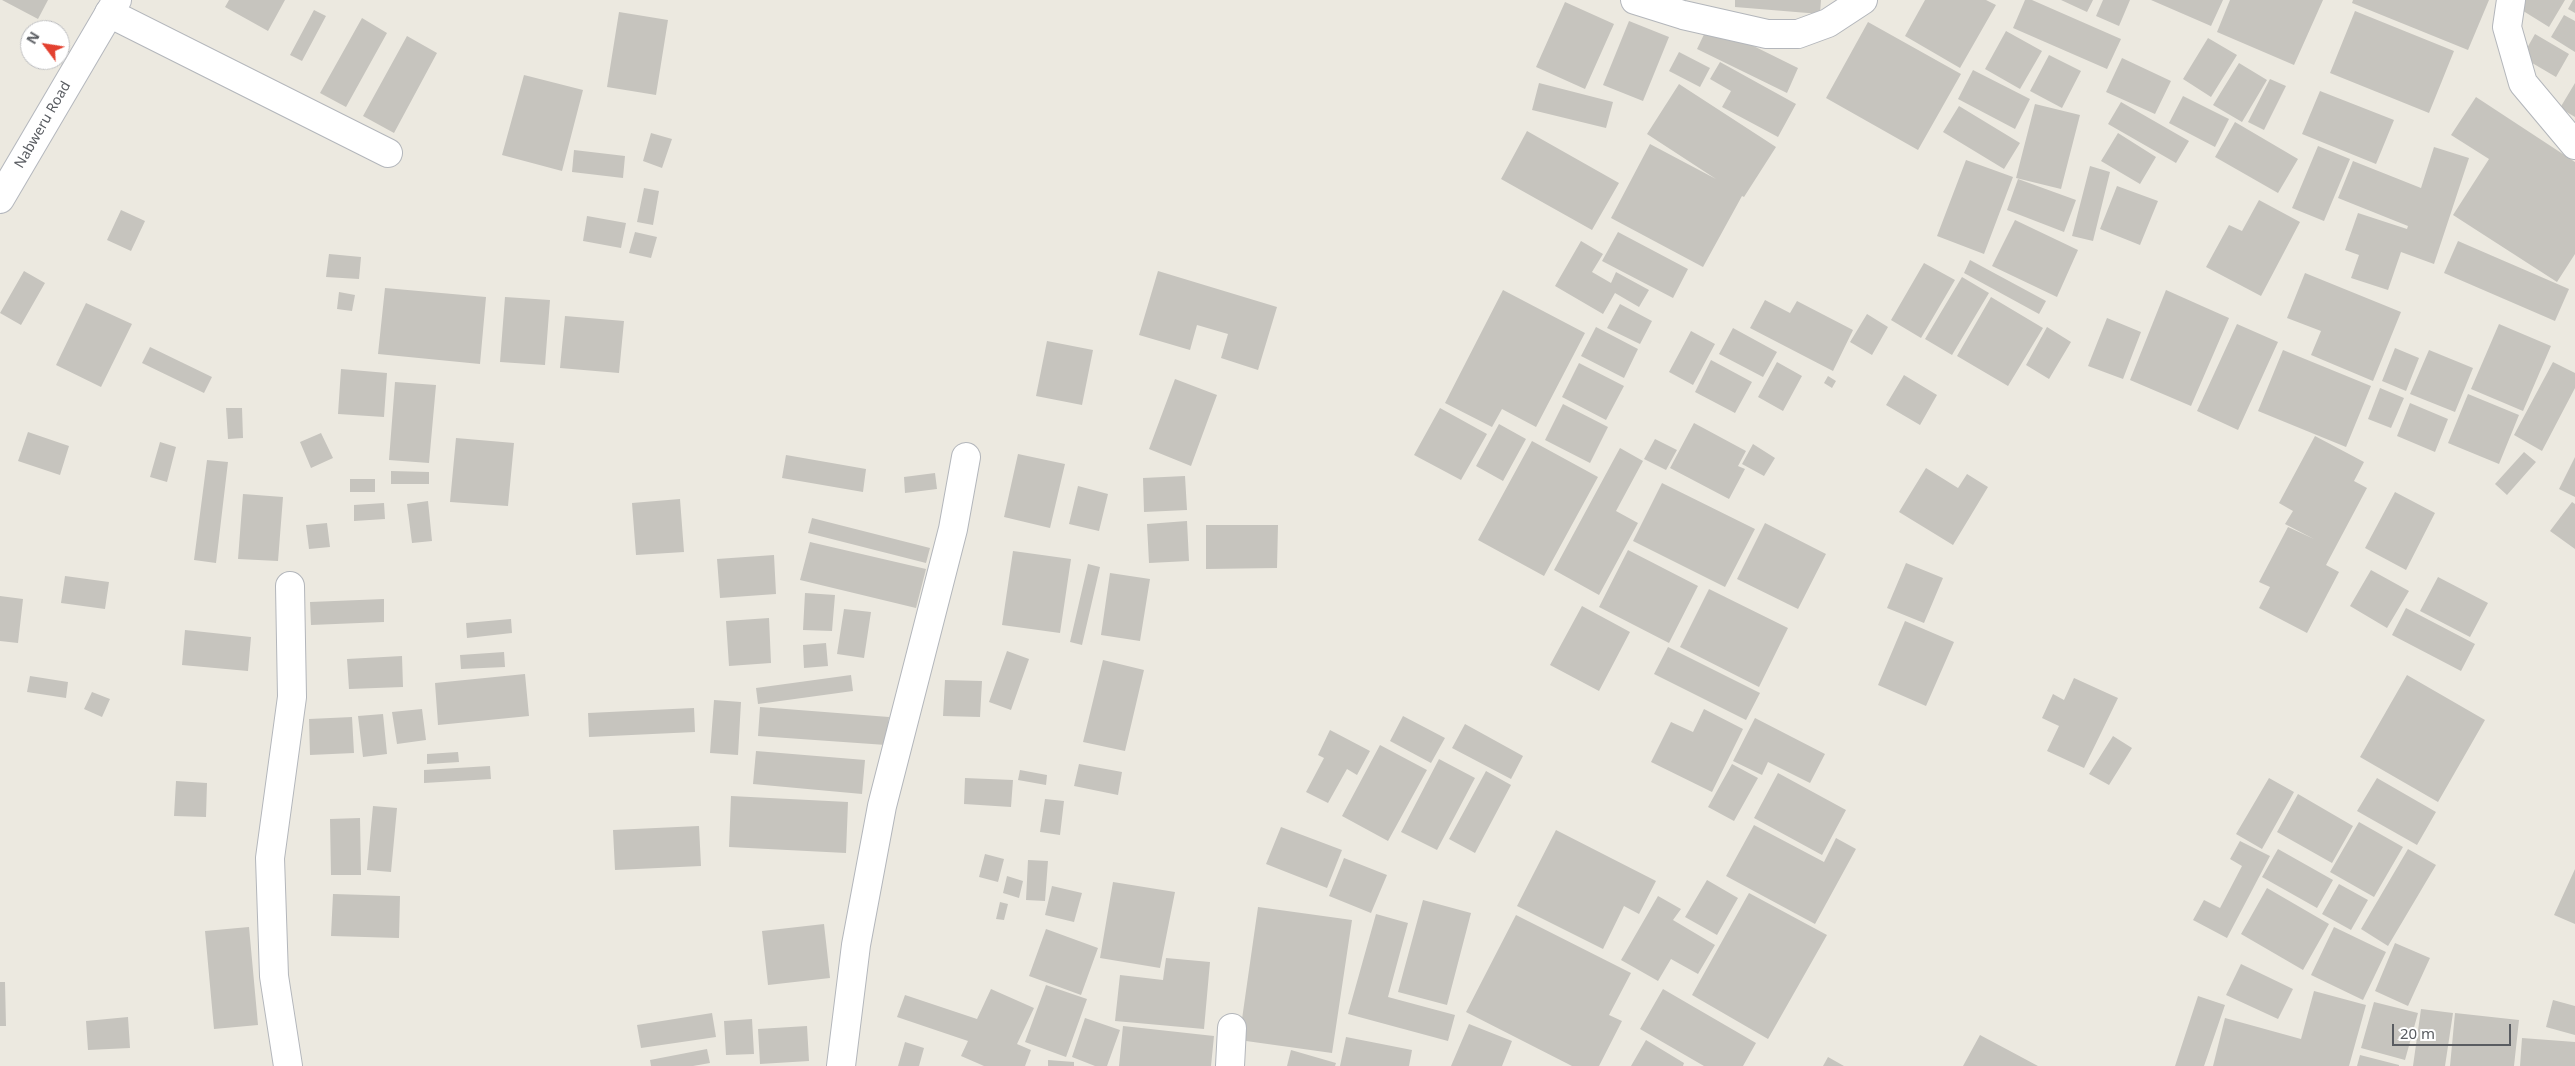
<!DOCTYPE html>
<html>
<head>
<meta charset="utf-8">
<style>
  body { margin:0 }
  #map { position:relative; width:2575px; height:1066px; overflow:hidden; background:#ece9e0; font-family:"Noto Sans",sans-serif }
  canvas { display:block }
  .north { position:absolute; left:20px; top:20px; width:50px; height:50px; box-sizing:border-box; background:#fff; border:1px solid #bdbec0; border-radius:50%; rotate:301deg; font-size:14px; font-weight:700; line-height:20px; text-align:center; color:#595c61 }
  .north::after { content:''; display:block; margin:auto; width:18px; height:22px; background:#e3402f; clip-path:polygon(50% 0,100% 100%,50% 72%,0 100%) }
  .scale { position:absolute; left:2392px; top:1024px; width:119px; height:22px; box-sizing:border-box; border:2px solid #595c61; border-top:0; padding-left:6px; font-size:15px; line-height:18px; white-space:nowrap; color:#595c61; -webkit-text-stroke:4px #fff; paint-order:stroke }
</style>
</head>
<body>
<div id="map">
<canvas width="2575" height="1066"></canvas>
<div class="north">N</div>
<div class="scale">20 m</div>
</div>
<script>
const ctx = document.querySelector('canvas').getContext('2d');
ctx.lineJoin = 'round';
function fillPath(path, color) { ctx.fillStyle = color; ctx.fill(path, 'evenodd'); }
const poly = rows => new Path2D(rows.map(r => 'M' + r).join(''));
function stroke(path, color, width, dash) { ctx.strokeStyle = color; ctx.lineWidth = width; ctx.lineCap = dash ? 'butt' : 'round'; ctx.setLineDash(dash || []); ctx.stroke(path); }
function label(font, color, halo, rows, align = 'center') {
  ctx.font = font + ' "Noto Sans",sans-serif'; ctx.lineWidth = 4.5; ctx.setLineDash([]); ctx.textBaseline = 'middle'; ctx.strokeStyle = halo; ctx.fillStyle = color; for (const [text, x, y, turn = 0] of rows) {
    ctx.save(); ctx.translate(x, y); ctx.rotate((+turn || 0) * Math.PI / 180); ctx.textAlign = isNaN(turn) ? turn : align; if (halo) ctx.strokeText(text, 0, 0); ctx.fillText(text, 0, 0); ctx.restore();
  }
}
fillPath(poly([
  [2,0,48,0,38,19],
  [229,0,285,0,268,31,225,7],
  [1735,0,1821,0,1820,14,1735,7],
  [1925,0,1986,0,1996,5,1960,68,1905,36],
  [2025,0,2032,0,2121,39,2107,69,2013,28],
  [2061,0,2093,0,2087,12],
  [2103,0,2130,0,2119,26,2096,16],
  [2151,0,2223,0,2211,26],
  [2230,0,2323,0,2294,65,2217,32],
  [2353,0,2489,0,2468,50,2352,3],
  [2525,0,2565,0,2549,27,2520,9],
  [2573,0,2575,0,2575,13,2568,9],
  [1565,2,1614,24,1585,89,1536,67],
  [314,10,326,16,302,61,290,55],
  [2355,11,2454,51,2429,113,2330,73],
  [619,12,668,20,656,95,607,87],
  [2564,15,2575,21,2575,52,2551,37],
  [362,18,387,33,346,107,320,93],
  [1629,21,1669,37,1643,101,1603,85],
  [1868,22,1961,74,1918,150,1826,98],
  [1709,24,1798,68,1787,93,1697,49],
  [2006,31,2042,51,2020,89,1985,69],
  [2535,34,2569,54,2556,77,2522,57],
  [407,36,437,53,394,133,363,116],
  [2208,38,2237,55,2211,97,2183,79],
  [1679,52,1710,68,1700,87,1669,71],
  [2049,55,2081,71,2062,108,2030,91],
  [2122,58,2171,81,2155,114,2106,92],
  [1720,62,1796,104,1778,137,1722,107,1731,91,1710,79],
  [2239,63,2267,80,2242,122,2213,105],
  [1973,70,2030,99,2015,129,1958,99],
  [524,75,583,90,562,171,502,155],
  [2270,79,2286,86,2264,130,2248,122],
  [1539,83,1613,102,1606,128,1532,110],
  [2575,83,2575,117,2560,108],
  [1679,84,1776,147,1744,197,1742,196,1703,267,1611,218,1650,144,1716,179,1647,134],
  [2320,91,2394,120,2376,164,2302,134],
  [2183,96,2229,119,2215,147,2169,123],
  [2476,97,2575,162,2575,254,2557,282,2453,215,2489,159,2451,135],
  [2121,102,2189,141,2176,163,2108,124],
  [2035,104,2080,115,2061,189,2016,178],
  [1959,106,2020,143,2004,169,1943,132],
  [2235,122,2298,159,2278,193,2215,157],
  [1527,131,1619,183,1592,230,1501,179],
  [651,133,672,139,662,168,643,161],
  [2118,133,2156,157,2140,184,2101,161],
  [2318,146,2350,159,2324,221,2292,208],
  [2434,147,2469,158,2434,264,2401,252,2388,290,2351,278,2359,255,2345,250,2358,213,2407,229,2408,226,2338,198,2353,161,2421,188],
  [574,150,625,156,623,178,572,172],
  [1966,160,2013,177,1984,254,1937,236],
  [2090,166,2110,172,2093,241,2072,236],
  [2018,179,2076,200,2064,232,2007,210],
  [2117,186,2158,201,2140,245,2100,229],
  [644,188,659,191,653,225,637,222],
  [2259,200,2300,222,2261,296,2206,267,2229,225,2242,231],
  [121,210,145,221,131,251,107,240],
  [587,216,626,223,621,248,583,241],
  [2015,220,2078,250,2057,297,1992,266],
  [635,232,657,237,651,258,629,253],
  [1618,232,1688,269,1673,298,1602,261],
  [1581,241,1603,254,1592,272,1611,283,1616,272,1649,290,1639,307,1615,293,1603,314,1555,286],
  [2458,241,2569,289,2555,321,2444,273],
  [329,254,361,257,359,279,326,277],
  [1970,260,2046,301,2039,314,1964,273],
  [1924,263,1955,280,1921,338,1891,320],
  [24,271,45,283,21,325,0,313],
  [1158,271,1277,307,1258,370,1221,358,1228,334,1197,325,1190,350,1139,335],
  [2305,273,2401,312,2373,381,2311,355,2321,331,2287,318],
  [1962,277,1989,293,1952,355,1925,339],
  [385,288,486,297,480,364,378,354],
  [1503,290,1585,333,1536,427,1502,409,1492,427,1445,403],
  [2166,290,2229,318,2191,406,2130,380],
  [339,292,355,295,352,311,337,309],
  [505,297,550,300,545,365,500,362],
  [1991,297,2043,328,2008,386,1957,356],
  [1765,300,1790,313,1797,301,1853,330,1833,371,1750,328],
  [86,303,132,324,101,387,56,365],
  [1620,304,1652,321,1640,344,1607,328],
  [1867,314,1888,327,1872,355,1850,342],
  [565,316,624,321,619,373,560,368],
  [2107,318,2141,332,2123,379,2088,366],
  [2237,324,2278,342,2238,430,2197,411],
  [2499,324,2551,346,2523,411,2471,389],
  [1596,327,1638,349,1624,378,1581,356],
  [2047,327,2071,342,2049,379,2026,365],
  [1733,328,1777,352,1763,377,1719,354],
  [1691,331,1715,344,1693,385,1669,372],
  [1047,341,1093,350,1082,405,1036,396],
  [150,347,212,377,204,393,142,363],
  [2395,348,2419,358,2406,391,2382,381],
  [2283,350,2371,386,2346,447,2258,411],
  [2429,350,2473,368,2455,412,2410,394],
  [1711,360,1752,382,1735,413,1695,392],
  [1777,362,1802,376,1783,411,1758,397],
  [2553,362,2575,373,2575,388,2542,451,2514,435],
  [1579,363,1624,386,1606,420,1562,397],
  [341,369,387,373,384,417,338,414],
  [1904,375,1937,395,1920,425,1886,405],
  [1828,376,1836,381,1832,388,1824,383],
  [1175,379,1217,395,1191,466,1149,449],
  [395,382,436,385,429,463,389,460],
  [2380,388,2404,398,2391,428,2368,419],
  [2468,394,2519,415,2499,464,2448,443],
  [2410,403,2448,419,2435,452,2397,436],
  [1563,404,1608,427,1590,463,1545,440],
  [226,408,242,408,243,438,228,439],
  [1440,408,1487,434,1461,480,1414,455],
  [1694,423,1746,451,1738,466,1745,469,1729,499,1670,468],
  [1499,424,1526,439,1503,481,1476,466],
  [28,432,69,446,60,475,18,461],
  [321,433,333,458,311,468,300,442],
  [2315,436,2364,462,2354,481,2367,488,2326,565,2339,572,2307,633,2259,608,2270,587,2259,582,2288,527,2314,539,2285,524,2293,511,2279,503],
  [456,438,514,443,508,506,450,502],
  [1655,439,1677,450,1666,470,1644,459],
  [1532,441,1598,477,1544,576,1478,540],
  [160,442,176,447,167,482,150,477],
  [1753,444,1775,458,1764,476,1742,464],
  [1620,448,1643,461,1616,511,1638,523,1599,595,1554,570],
  [2524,452,2536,462,2507,495,2495,484],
  [1018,454,1065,464,1050,528,1004,517],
  [786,455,866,469,863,492,782,478],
  [2575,457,2575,497,2559,489],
  [207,460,228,462,216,563,194,560],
  [1926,468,1958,488,1967,474,1988,487,1953,545,1899,512],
  [391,471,429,472,429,484,391,484],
  [935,473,937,489,905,493,904,477],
  [1185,476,1187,510,1144,512,1143,478],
  [350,479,375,479,375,492,350,492],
  [1662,483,1755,529,1725,587,1633,541],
  [1078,486,1108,494,1099,531,1069,524],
  [2395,492,2435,513,2406,570,2365,548],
  [243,494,283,497,278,561,238,559],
  [680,499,684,552,636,555,632,503],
  [428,501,432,541,412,543,407,504],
  [2572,502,2575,504,2575,549,2550,531],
  [384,503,385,519,354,521,354,505],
  [812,518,930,548,926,563,808,533],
  [1187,521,1189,561,1149,563,1147,524],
  [327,523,330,547,309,549,306,525],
  [1765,523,1826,554,1798,609,1737,579],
  [1206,525,1278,525,1277,568,1206,569],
  [810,542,926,569,916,608,800,580],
  [1628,550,1698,586,1669,643,1599,607],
  [1013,551,1071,559,1060,633,1002,625],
  [774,555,776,594,720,598,717,559],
  [1906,563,1943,578,1924,623,1887,608],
  [1088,564,1100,567,1082,645,1070,642],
  [2371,570,2409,591,2387,628,2350,606],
  [1110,573,1150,579,1140,641,1101,635],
  [65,576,109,582,105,609,61,603],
  [2438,577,2488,603,2470,637,2420,611],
  [1709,589,1788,628,1759,687,1680,647],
  [805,593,835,595,832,631,803,630],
  [0,596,23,599,18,643,0,641],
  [384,599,384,622,311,625,310,602],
  [1582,606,1630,632,1599,691,1550,665],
  [2406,608,2475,644,2461,671,2392,635],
  [844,609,871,612,864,658,837,654],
  [769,618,771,663,729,666,726,621],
  [511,619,512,633,467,638,466,623],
  [1905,621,1954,642,1926,706,1878,685],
  [185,630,251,637,248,671,182,665],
  [826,643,828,666,804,668,803,645],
  [1668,647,1760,693,1746,720,1654,674],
  [1007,651,1029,659,1011,710,989,702],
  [504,652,505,667,461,669,460,655],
  [402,656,403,687,349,689,347,659],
  [1103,660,1144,670,1125,751,1083,742],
  [525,674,529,716,438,725,435,683],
  [851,675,853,691,758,704,756,688],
  [2407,675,2485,720,2438,802,2360,757],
  [30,676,68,682,66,698,27,692],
  [2074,678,2118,698,2084,768,2047,751,2059,726,2042,718,2053,694,2064,700],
  [945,680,982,681,980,717,943,716],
  [92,692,110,699,102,717,84,709],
  [714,700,741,702,738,755,710,753],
  [760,707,889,717,886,745,758,736],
  [694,708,695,732,589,737,588,713],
  [422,709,426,740,397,744,392,712],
  [1704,709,1743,729,1712,792,1651,762,1671,722,1693,732],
  [383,714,387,754,363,757,358,716],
  [1403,716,1445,738,1431,763,1390,741],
  [352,717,354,753,310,755,309,719],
  [1755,718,1825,754,1810,783,1768,762,1762,775,1733,761],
  [1465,724,1523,756,1511,779,1452,748],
  [1330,730,1370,751,1357,775,1347,769,1328,803,1306,792,1324,758,1318,755],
  [2113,736,2132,748,2109,785,2089,774],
  [1380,745,1427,770,1388,841,1342,816],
  [756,751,865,760,862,794,753,784],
  [458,752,459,762,427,764,427,754],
  [1439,759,1475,778,1437,850,1401,832],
  [1079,764,1122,772,1118,795,1074,786],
  [1732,764,1758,778,1734,821,1708,807],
  [490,766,491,779,424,783,424,770],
  [1020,770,1047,775,1046,785,1018,780],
  [1486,771,1511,785,1475,853,1449,839],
  [1778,773,1846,810,1822,855,1754,818],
  [965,778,1013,780,1011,807,964,804],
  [2269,778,2294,792,2262,849,2236,834],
  [2377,778,2436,812,2417,845,2357,811],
  [176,781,207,783,206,817,174,816],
  [2298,794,2353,826,2332,863,2277,832],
  [731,796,848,802,846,853,729,847],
  [1045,799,1064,801,1060,835,1040,832],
  [373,806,397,808,391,872,367,870],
  [360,818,361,875,331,875,330,819],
  [2359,822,2403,847,2374,897,2330,872],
  [1754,825,1824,862,1836,838,1856,849,1815,924,1726,876],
  [699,826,701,866,615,870,613,830],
  [1281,827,1342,850,1327,888,1266,864],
  [1556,830,1656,881,1639,914,1624,906,1603,949,1517,906],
  [2240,841,2270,856,2227,938,2193,920,2204,900,2220,908,2242,866,2230,859],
  [2278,849,2333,880,2317,908,2262,877],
  [2408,849,2436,865,2388,946,2361,929],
  [985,854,1004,859,998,882,979,877],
  [1344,858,1387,875,1371,913,1329,896],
  [1028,860,1048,861,1045,901,1026,900],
  [2575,869,2575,924,2554,915],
  [1007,876,1023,881,1019,898,1003,893],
  [1707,880,1738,898,1717,935,1685,917],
  [1113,882,1175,892,1160,968,1100,958],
  [2339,884,2368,900,2351,930,2322,914],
  [1052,886,1082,893,1074,922,1045,915],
  [2267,888,2329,924,2303,970,2241,934],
  [1749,893,1827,935,1768,1039,1692,995],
  [333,894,400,896,399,938,331,936],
  [1658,896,1681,909,1673,920,1715,945,1698,974,1671,959,1658,981,1621,960],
  [1423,900,1471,913,1447,1005,1398,992],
  [1000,902,1008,904,1004,920,996,919],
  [1258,907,1352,920,1332,1053,1239,1040],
  [1376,914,1408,923,1388,997,1455,1015,1448,1041,1348,1014],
  [1516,915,1631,973,1609,1015,1622,1021,1599,1066,1572,1066,1466,1012],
  [824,924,830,978,768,985,762,931],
  [249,927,258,1025,214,1029,205,931],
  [2334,927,2386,952,2363,1000,2311,975],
  [1046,929,1098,948,1081,995,1029,976],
  [2395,943,2430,958,2408,1006,2375,991],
  [1166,958,1210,962,1204,1029,1115,1021,1120,975,1163,980],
  [2241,964,2293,989,2278,1019,2226,995],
  [0,982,5,982,6,1026,0,1026],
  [1046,985,1087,999,1066,1057,1025,1042],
  [991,989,1034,1008,1017,1044,1031,1050,1025,1066,984,1066,961,1056,968,1041,897,1017,905,995,977,1019],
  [1663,989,1756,1043,1743,1066,1704,1066,1640,1029],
  [2314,991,2366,1005,2349,1066,2213,1066,2225,1018,2301,1039],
  [2198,996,2225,1005,2204,1066,2175,1066],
  [2553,1000,2575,1006,2575,1035,2546,1027],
  [2374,1002,2418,1013,2405,1060,2361,1048],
  [2421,1009,2453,1013,2445,1066,2413,1066],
  [712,1013,716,1037,641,1048,637,1025],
  [2455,1013,2519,1020,2514,1066,2450,1066],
  [128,1017,130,1048,88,1050,86,1021],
  [1085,1018,1120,1030,1107,1066,1095,1066,1072,1057],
  [752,1019,754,1054,726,1055,724,1021],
  [1469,1024,1512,1041,1502,1066,1451,1066],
  [807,1026,809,1061,760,1064,758,1029],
  [1123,1026,1214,1036,1211,1066,1119,1066],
  [1980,1035,2038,1066,1963,1066],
  [1346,1037,1412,1050,1409,1066,1340,1066],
  [2522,1038,2575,1042,2575,1066,2520,1066],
  [1646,1040,1684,1063,1683,1066,1631,1066],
  [905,1042,924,1048,919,1066,898,1066],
  [707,1049,710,1063,693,1066,651,1066,650,1060],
  [1291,1050,1336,1063,1335,1066,1287,1066],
  [2360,1055,2399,1065,2399,1066,2357,1066],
  [1828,1057,1844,1066,1823,1066],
  [1048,1060,1074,1062,1074,1066,1048,1066]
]), '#c6c4be');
const street = poly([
  [1635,0,1683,15,1767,34,1798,34,1828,23,1863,0],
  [2511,0,2507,27,2523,83,2575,145],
  [109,13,388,153],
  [288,1066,274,976,270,858,292,697,290,586],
  [841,1066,856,945,882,806,953,529,966,457],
  [1230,1066,1232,1028]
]);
const secondary = poly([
  [0,199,117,0]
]);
stroke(street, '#b3b6bb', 30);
stroke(secondary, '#b4b7bd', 30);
stroke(street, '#fff', 28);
stroke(secondary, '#fff', 28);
label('14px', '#595c61', '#fff', [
  ["Nabweru Road",43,125,-60]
]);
</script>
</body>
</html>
